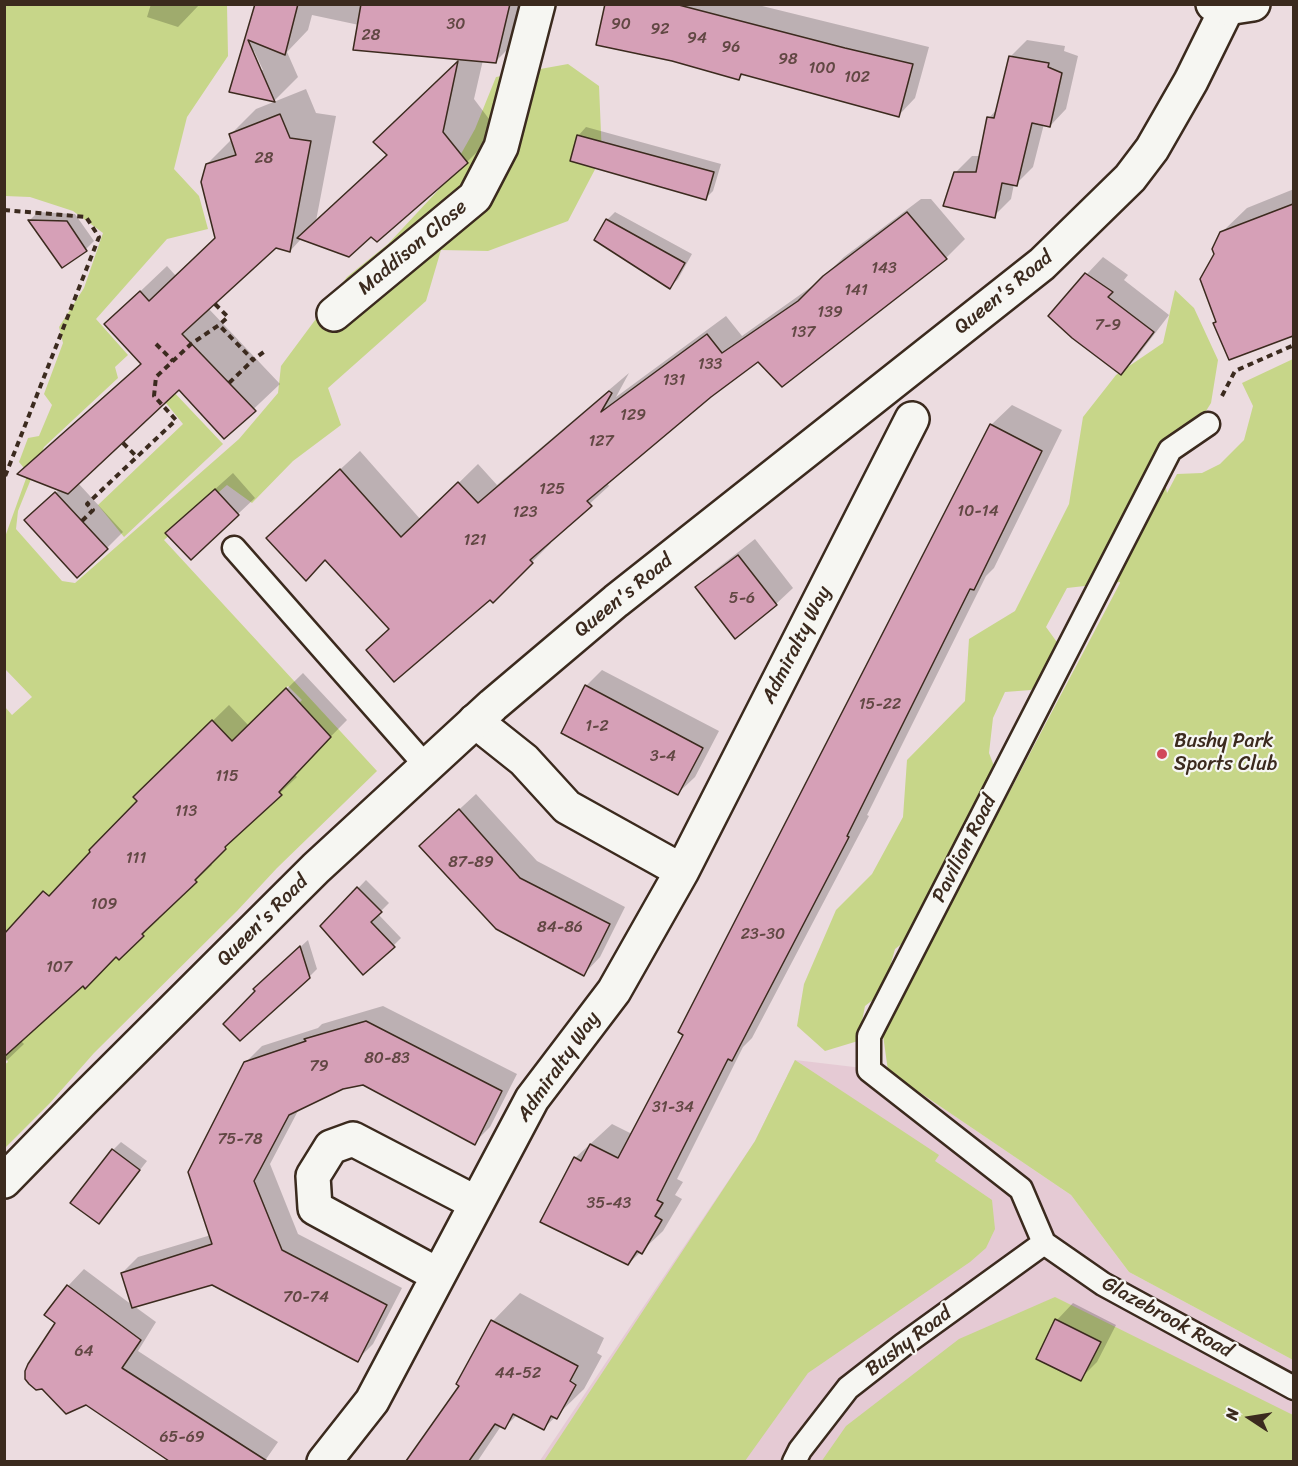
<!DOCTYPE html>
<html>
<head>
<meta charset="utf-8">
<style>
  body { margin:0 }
  #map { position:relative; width:1298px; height:1466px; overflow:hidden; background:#ecdce0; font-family:Sriracha,sans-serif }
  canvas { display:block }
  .frame { position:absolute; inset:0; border:6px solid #3b2a1e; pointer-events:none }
  .north { position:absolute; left:1220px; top:1388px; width:60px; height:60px; -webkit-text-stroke:4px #f6f6f2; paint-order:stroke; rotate:282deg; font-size:16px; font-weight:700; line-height:24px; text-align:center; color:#3b2a1e }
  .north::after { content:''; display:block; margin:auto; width:21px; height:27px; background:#3b2a1e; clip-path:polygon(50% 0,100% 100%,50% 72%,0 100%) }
</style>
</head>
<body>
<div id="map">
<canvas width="1298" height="1466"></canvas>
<div class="frame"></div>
<div class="north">N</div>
</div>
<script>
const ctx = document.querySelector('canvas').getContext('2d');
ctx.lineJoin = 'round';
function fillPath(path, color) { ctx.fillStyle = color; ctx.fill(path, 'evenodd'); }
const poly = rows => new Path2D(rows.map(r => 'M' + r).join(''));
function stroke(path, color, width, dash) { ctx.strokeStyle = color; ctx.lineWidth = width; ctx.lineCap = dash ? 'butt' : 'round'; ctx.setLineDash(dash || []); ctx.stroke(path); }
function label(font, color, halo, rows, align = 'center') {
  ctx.font = font + ' Sriracha,sans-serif'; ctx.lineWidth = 4.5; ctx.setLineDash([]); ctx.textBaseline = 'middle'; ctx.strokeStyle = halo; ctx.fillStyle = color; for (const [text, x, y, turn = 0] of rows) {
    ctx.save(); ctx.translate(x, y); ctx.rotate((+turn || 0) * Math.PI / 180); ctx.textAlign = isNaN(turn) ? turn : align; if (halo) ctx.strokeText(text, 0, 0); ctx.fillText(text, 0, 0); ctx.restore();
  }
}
fillPath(poly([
  [795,1060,888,1071,1071,1195,1129,1272,1293,1360,1293,1461,539,1462,755,1141]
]), '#e5cad4');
fillPath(poly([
  [4,5,227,5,228,56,187,117,174,169,199,196,208,229,167,239,96,319,128,355,115,367,118,378,44,447,18,511,16,529,62,581,75,583,239,439,278,393,281,366,347,277,388,244,444,184,475,129,496,77,568,64,599,86,602,156,568,221,488,251,441,250,426,301,328,388,341,425,293,461,252,503,227,485,164,540,377,771,277,868,237,911,94,1053,50,1103,5,1148,4,1065,8,1062,5,1057,5,1039,14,1048,53,1010,5,958,5,707,12,715,32,697,5,669,5,537,28,473,19,462,28,438,39,436,52,405,44,394,63,343,59,327,84,288,103,233,73,211,30,197,5,196],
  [288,686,302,700,299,703,331,737,285,785,273,712,268,706],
  [212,721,282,795,223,844,226,849,205,870,134,797],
  [126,813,197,882,174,904,139,932,144,936,119,960,52,892,64,880,79,894,107,868,89,850],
  [1175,290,1194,308,1218,360,1211,403,1164,478,1167,493,1177,474,1202,473,1220,464,1244,440,1253,406,1242,383,1293,359,1293,1360,1129,1272,1071,1195,888,1071,883,1035,946,913,935,918,895,949,883,992,865,1006,858,1041,825,1051,797,1026,804,984,836,910,872,874,903,817,907,760,965,701,969,639,1015,611,1069,504,1083,417,1116,375,1163,343],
  [1120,582,1120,583,1000,810,1002,787,989,753,993,718,1005,692,1031,690,1067,656,1046,627,1067,588],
  [171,389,223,444,124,537,98,505,183,424,162,398],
  [795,1060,939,1155,935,1161,992,1200,995,1229,986,1248,970,1262,808,1373,745,1461,544,1461,755,1141],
  [1055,1297,1293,1415,1293,1461,821,1462,846,1426,959,1339]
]), '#c7d689');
fillPath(poly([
  [151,4,200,4,178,27,147,17],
  [256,4,527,4,520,37,496,61,483,60,474,99,498,131,467,162,371,235,302,238,290,251,276,247,208,308,280,384,224,437,179,388,78,483,123,532,107,548,43,504,60,489,20,474,45,449,141,363,106,324,167,266,176,276,217,237,207,164,232,139,230,135,256,109,306,89,316,113,336,116,316,221,387,154,407,110,462,58,359,25,312,15,308,30,287,52,298,77,274,101,231,91],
  [254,51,263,70,259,70,252,52],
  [607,4,754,4,929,47,915,98,899,115,744,73,739,79],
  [1027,40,1065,46,1064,51,1078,56,1066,109,1050,126,1044,124,1033,167,1016,184,1014,184,1011,199,994,216,956,172,972,156,981,156,989,118,998,108,1010,57],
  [586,127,721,164,713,191,705,199,578,136],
  [1294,189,1294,334,1229,358,1217,321,1216,255,1221,233,1247,208],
  [921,199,931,199,965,239,946,258,783,385,759,360,711,396,607,483,609,486,549,541,551,543,493,601,490,598,287,519,360,451,421,520,478,464,497,485,629,373,616,397,726,316,742,336,818,282,844,257],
  [38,212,75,214,94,241,86,249,62,265,30,220],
  [615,212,692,254,678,279,670,287,607,220],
  [1103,257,1128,275,1124,280,1169,315,1137,357,1121,373,1087,274],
  [1012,405,1062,430,994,568,986,576,867,815,869,816,752,1038,743,1047,677,1179,683,1182,675,1195,682,1199,663,1231,628,1264,575,1158,612,1124,632,1134,685,1034,991,425],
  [233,473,255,498,191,558,184,517],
  [755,539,793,588,776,604,697,587,714,571],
  [602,670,719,731,695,777,678,793,586,686],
  [303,673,347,720,294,774,297,777,241,830,210,863,212,865,158,917,159,919,119,958,116,955,21,1041,24,1044,4,1063,4,937,51,895,139,801,135,797,229,705,249,726],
  [476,794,537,861,625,907,600,957,584,974,438,829],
  [366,880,389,903,378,914,401,938,393,946,322,926],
  [308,940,317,969,309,977,257,991,263,981],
  [383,1006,517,1074,490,1127,474,1143,363,1083,343,1088,299,1109,270,1164,298,1234,402,1288,373,1344,357,1360,212,1283,134,1306,156,1322,138,1351,278,1442,264,1462,172,1462,87,1403,57,1323,68,1286,84,1269,132,1305,122,1273,138,1257,211,1235,245,1063,262,1046,318,1028,322,1024],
  [121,1142,147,1161,99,1222,113,1150],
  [520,1293,604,1338,597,1353,602,1356,584,1389,544,1428,517,1415,505,1427,501,1426,477,1462,408,1462,461,1386,493,1321],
  [1073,1303,1116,1325,1097,1362,1080,1379,1038,1359,1057,1320]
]), '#0003');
const building = poly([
  [255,4,298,4,285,55,248,40,275,102,229,92,255,4],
  [361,4,510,4,496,63,353,50,361,4],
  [605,4,675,4,845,48,913,64,899,117,741,74,739,80,672,61,596,45,605,4],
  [1009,56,1049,63,1048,67,1062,73,1050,127,1032,123,1017,186,1002,183,995,218,943,206,954,172,976,172,987,117,994,118,1009,56],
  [458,61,443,132,468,163,377,242,371,237,349,257,297,238,387,155,373,142,458,61],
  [280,114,290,138,311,141,290,252,276,248,182,334,256,411,224,439,179,390,68,494,17,474,141,364,104,324,140,291,149,301,215,238,201,182,206,164,236,155,229,134,280,114],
  [577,135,714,172,706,200,570,161,577,135],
  [1293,204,1293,336,1229,360,1213,323,1216,322,1200,279,1214,254,1212,249,1220,232,1293,204],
  [907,212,947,259,782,387,758,362,711,397,587,501,592,506,530,560,533,563,493,603,490,600,394,682,366,650,389,629,325,560,306,581,266,538,340,469,401,537,458,482,478,503,609,391,612,393,601,412,707,334,722,353,798,301,823,276,907,212],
  [606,219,685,263,670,289,594,240,606,219],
  [28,220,67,221,87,251,62,268,28,220],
  [1085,273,1113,292,1108,297,1154,332,1121,375,1072,338,1048,316,1085,273],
  [990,424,1042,451,974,590,970,589,847,836,849,837,732,1061,728,1059,657,1200,663,1203,655,1216,662,1220,642,1254,637,1251,628,1265,540,1222,574,1157,581,1161,590,1144,618,1158,683,1035,678,1032,990,424],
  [215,489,239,515,191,560,165,533,215,489],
  [55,492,108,549,77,578,24,520,55,492],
  [738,555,777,605,735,639,695,587,738,555],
  [585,685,703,748,678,795,561,733,585,685],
  [286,688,331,737,279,792,282,795,225,847,226,849,195,880,197,882,142,934,144,936,119,960,116,957,85,989,83,986,4,1057,4,934,43,891,49,896,90,852,89,850,137,801,133,797,212,720,232,741,286,688],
  [459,809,520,878,610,924,584,976,496,929,419,846,459,809],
  [357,887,382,912,371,922,395,947,363,975,320,926,357,887],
  [300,946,310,978,240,1041,223,1024,255,991,253,989,300,946],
  [366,1021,502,1091,475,1145,363,1085,343,1089,289,1115,254,1181,282,1250,387,1305,358,1362,212,1285,132,1308,121,1273,212,1244,188,1172,244,1062,306,1041,304,1039,366,1021],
  [112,1149,140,1170,99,1224,70,1203,112,1149],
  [67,1285,141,1340,122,1368,267,1461,169,1461,86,1405,66,1414,42,1389,36,1390,29,1384,25,1379,25,1371,28,1364,55,1323,44,1315,67,1285],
  [1055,1319,1101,1342,1081,1381,1036,1359,1055,1319],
  [491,1320,578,1366,570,1381,576,1385,557,1419,551,1416,544,1430,513,1414,505,1429,495,1424,469,1461,406,1461,459,1386,456,1384,491,1320]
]);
fillPath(building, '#d6a0b7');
stroke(building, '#3b2a1e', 1.5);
const service = poly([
  [234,548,426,766],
  [1044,1243,1021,1189,869,1070,869,1036,1170,450,1208,424],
  [1044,1243,1103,1284,1294,1388],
  [794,1462,800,1450,848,1388,903,1345,1044,1243]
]);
const minor = poly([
  [334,314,475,197,501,147,538,4],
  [475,721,524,760,567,807,682,871],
  [438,1275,315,1208,313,1176,331,1147,353,1139,476,1203],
  [324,1462,372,1401,532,1099,614,991,682,871,912,419]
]);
const secondary = poly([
  [4,1181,83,1100,316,868,493,705,616,601,1042,264,1130,178,1152,149,1191,81,1227,8]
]);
const primary = poly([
  [1213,4,1227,8,1253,4]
]);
stroke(service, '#3b2a1e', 27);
stroke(minor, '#3b2a1e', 38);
stroke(secondary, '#3b2a1e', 38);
stroke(primary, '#3b2a1e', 38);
stroke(poly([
  [4,210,86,217,99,237,4,479],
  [215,304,228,317,219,325],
  [156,344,173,361],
  [229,383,253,360],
  [1222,396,1235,371,1294,345],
  [123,443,137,457],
  [82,521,93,510,87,504,176,420,154,396,156,377,191,344,219,325,253,360,265,351]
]), '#3b2a1e', 4, [6, 4.5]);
stroke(service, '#f6f6f2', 22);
stroke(minor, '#f6f6f2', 33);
stroke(secondary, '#f6f6f2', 33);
stroke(primary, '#f6f6f2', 33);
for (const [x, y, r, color] of [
  [1162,754,6,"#d1495b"]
]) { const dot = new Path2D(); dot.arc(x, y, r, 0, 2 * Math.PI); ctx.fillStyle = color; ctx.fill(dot); stroke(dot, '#f6f6f2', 2); }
label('16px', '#624844', null, [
  ["30",456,25],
  ["90",621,25],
  ["92",660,30],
  ["28",371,36],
  ["94",697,39],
  ["96",731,48],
  ["98",788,60],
  ["100",822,69],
  ["102",857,78],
  ["28",264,159],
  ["143",884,269],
  ["141",856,291],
  ["139",830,313],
  ["7-9",1108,326],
  ["137",803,333],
  ["133",710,365],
  ["131",674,381],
  ["129",633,416],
  ["127",601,442],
  ["125",552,490],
  ["10-14",978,512],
  ["123",525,513],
  ["121",475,541],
  ["5-6",742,599],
  ["15-22",880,705],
  ["1-2",597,727],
  ["3-4",663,757],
  ["115",227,777],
  ["113",186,812],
  ["111",136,859],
  ["87-89",471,863],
  ["109",104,905],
  ["84-86",560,928],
  ["23-30",763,935],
  ["107",59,968],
  ["80-83",387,1059],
  ["79",319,1067],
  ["31-34",673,1108],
  ["75-78",240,1140],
  ["35-43",609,1204],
  ["70-74",306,1298],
  ["64",84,1352],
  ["44-52",518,1374],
  ["65-69",182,1438]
]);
label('20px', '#3b2a1e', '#f6f6f2', [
  ["Maddison Close",413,248,-40],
  ["Queen's Road",1004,293,-39],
  ["Queen's Road",624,596,-39],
  ["Admiralty Way",797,645,-63],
  ["Pavilion Road",965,849,-63],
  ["Queen's Road",263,921,-45],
  ["Admiralty Way",559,1067,-55],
  ["Glazebrook Road",1167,1318,29],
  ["Bushy Road",909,1342,-37]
]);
label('20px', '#3b2a1e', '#f6f6f2', [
  ["Bushy Park",1174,742],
  ["Sports Club",1174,765]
], 'left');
</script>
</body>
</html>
